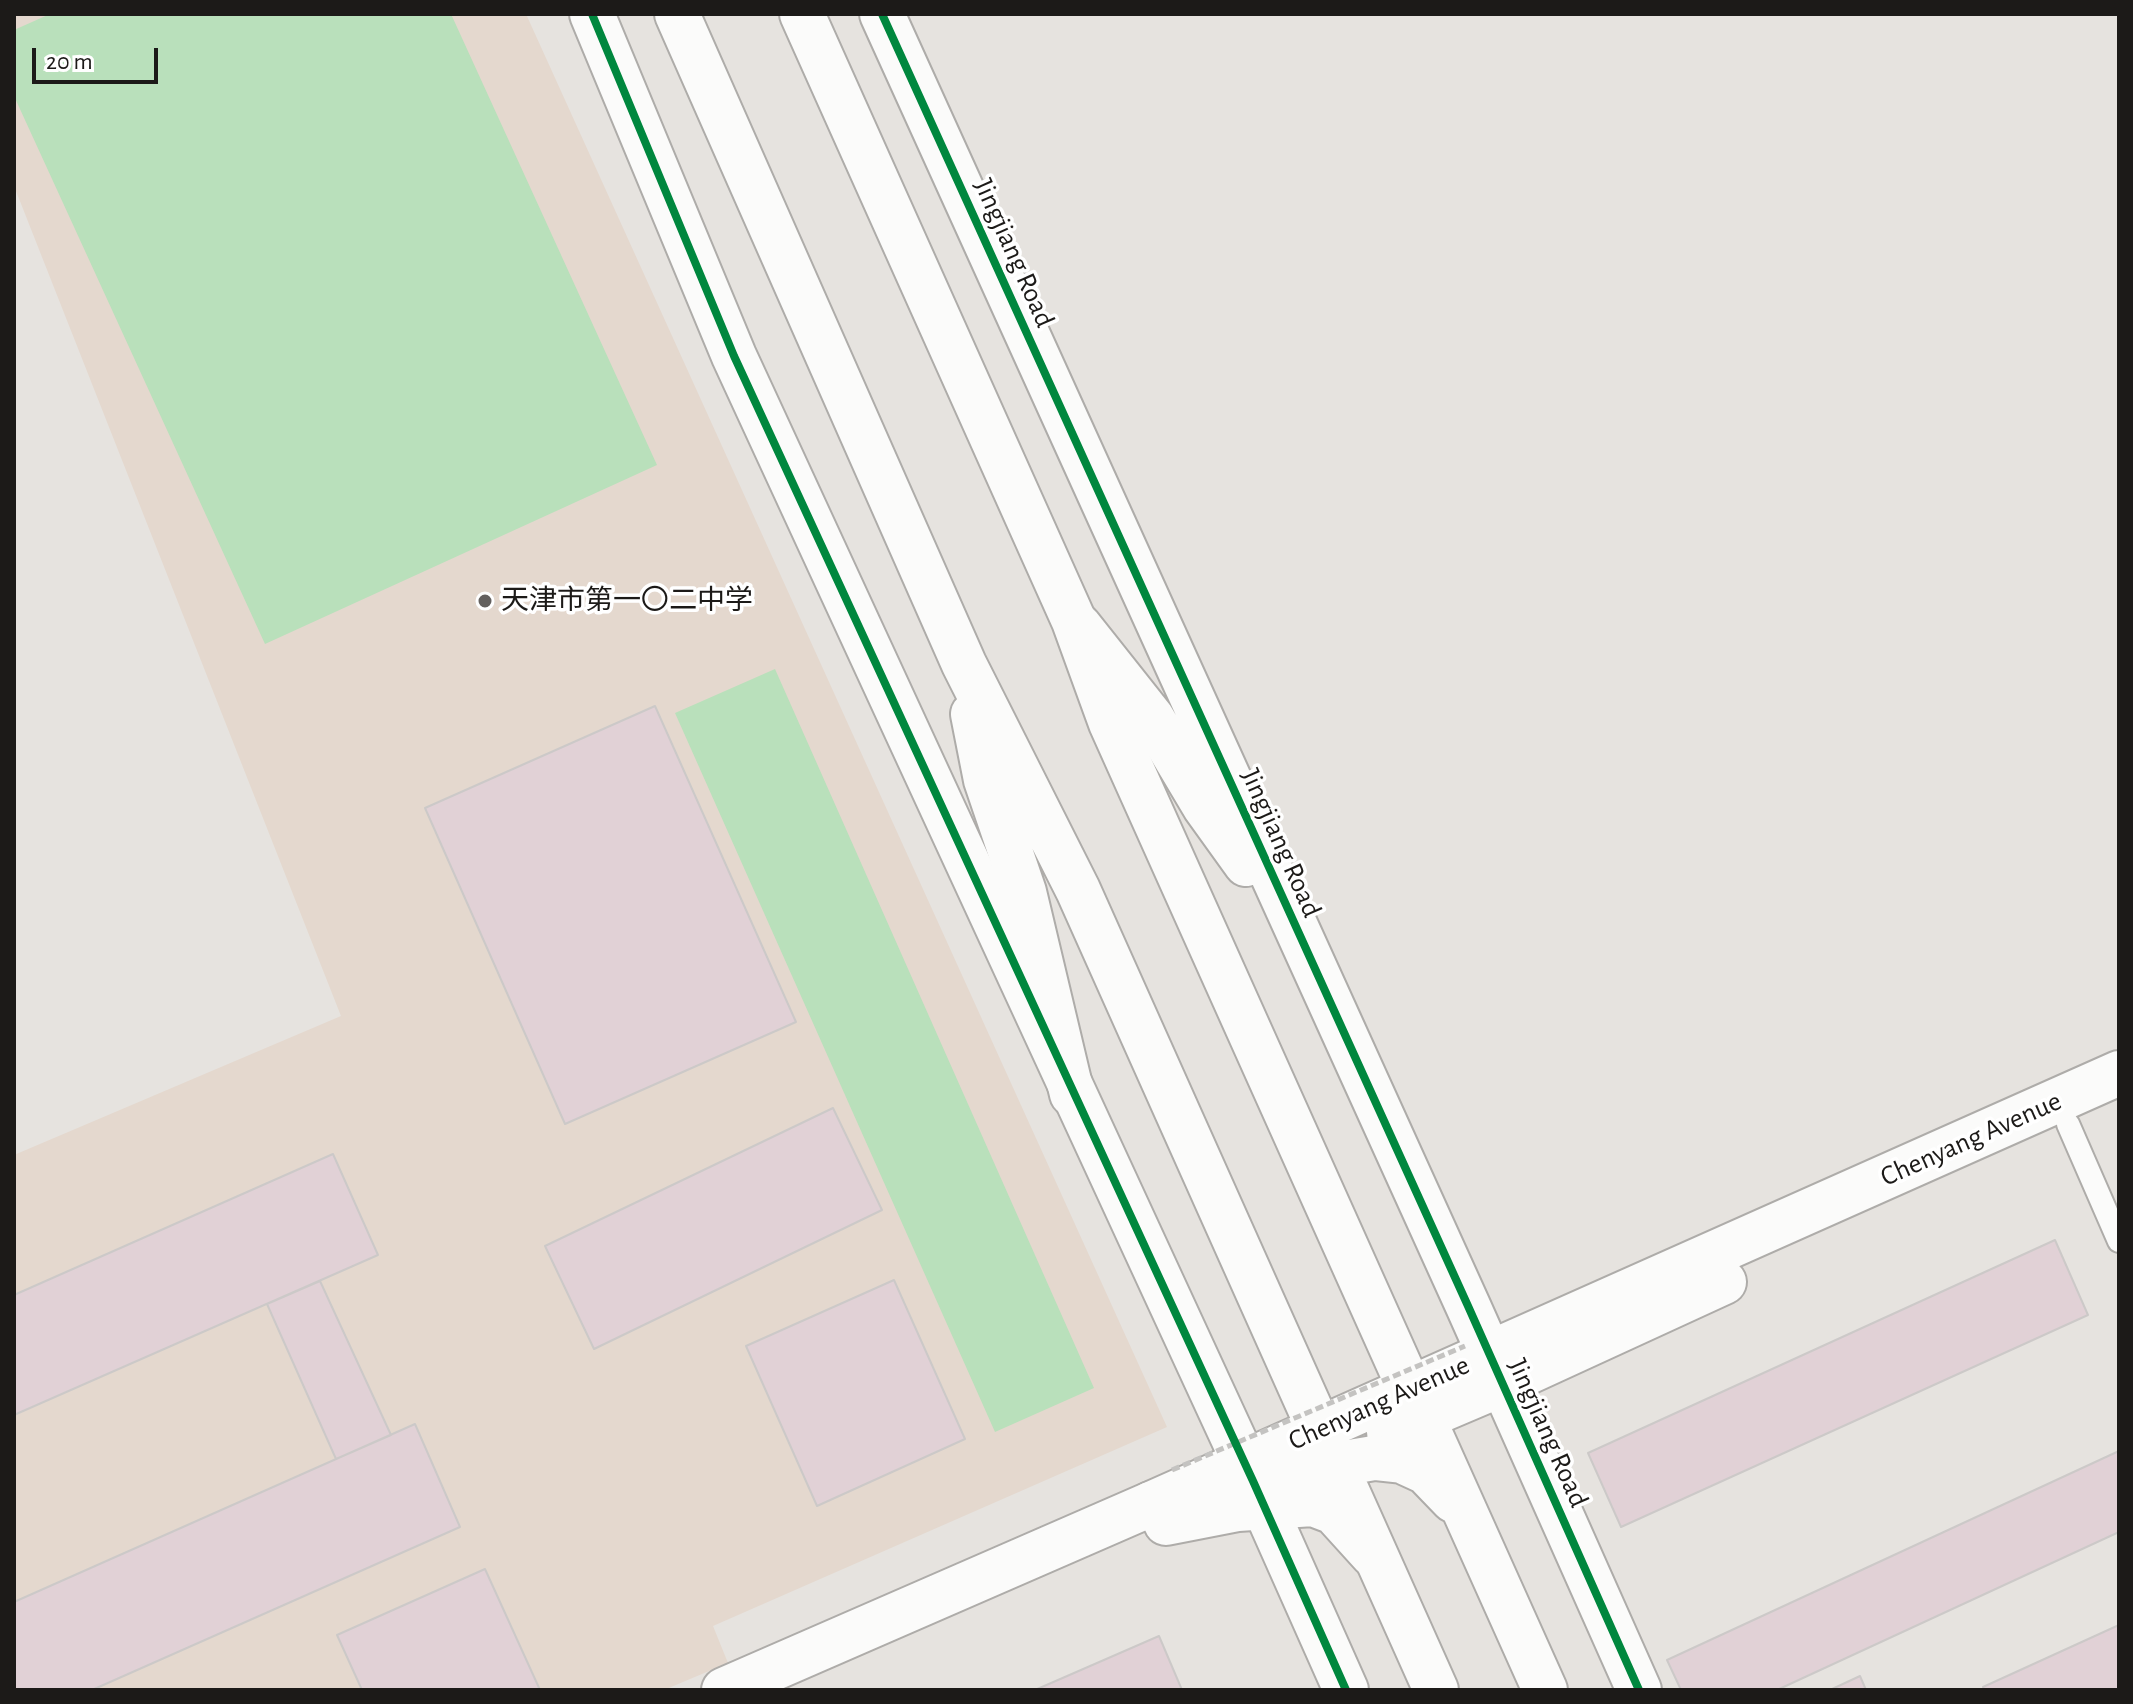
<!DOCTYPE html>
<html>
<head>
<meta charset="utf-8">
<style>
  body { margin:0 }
  #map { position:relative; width:2133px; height:1704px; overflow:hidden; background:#e6e3df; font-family:"Alegreya Sans",sans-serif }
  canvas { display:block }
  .frame { position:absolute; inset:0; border:16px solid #1c1a18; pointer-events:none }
  .scale { position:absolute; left:32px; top:48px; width:126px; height:36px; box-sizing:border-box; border:4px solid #1c1a18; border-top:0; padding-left:10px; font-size:24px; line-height:28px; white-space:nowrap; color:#1c1a18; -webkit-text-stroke:6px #fff; paint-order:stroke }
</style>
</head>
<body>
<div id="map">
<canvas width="2133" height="1704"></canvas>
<div class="frame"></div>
<div class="scale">20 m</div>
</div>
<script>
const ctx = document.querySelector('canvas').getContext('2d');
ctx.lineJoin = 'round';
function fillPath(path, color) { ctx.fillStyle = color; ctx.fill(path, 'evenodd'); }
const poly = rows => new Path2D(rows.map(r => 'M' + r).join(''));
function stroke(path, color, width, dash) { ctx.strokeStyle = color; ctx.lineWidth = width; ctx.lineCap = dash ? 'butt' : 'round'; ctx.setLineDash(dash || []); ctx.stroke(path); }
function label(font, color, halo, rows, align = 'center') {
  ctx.font = font + ' "Alegreya Sans","Noto Sans SC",sans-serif'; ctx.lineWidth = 7; ctx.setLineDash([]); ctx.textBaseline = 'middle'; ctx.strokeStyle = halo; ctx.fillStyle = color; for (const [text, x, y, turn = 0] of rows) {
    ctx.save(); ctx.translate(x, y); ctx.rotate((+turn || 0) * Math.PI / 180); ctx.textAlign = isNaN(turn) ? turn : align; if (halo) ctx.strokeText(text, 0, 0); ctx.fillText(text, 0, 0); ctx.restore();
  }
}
fillPath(poly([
  [14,14,526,14,1167,1427,713,1626,728,1663,664,1690,14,1690,14,1155,341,1016,14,186]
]), '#e4d8ce');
fillPath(poly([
  [50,14,451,14,657,465,265,644,14,96,14,30],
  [775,669,1094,1388,995,1432,675,713]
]), '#b9e0bb');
const building = poly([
  [655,706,796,1022,565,1124,425,808,655,706],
  [833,1108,882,1210,594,1349,545,1246,833,1108],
  [333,1154,378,1255,14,1415,14,1295,333,1154],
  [2055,1240,2088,1315,1621,1527,1588,1453,2055,1240],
  [894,1280,965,1439,817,1506,746,1346,894,1280],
  [320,1281,391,1435,336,1459,267,1304,320,1281],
  [415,1424,460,1527,92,1690,14,1690,14,1602,415,1424],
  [2119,1451,2119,1532,1777,1690,1681,1690,1667,1660,2119,1451],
  [485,1569,540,1690,362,1690,337,1635,485,1569],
  [2119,1625,2119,1690,1984,1690,1983,1687,2119,1625],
  [1159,1636,1182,1690,1035,1690,1159,1636],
  [1860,1676,1866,1690,1830,1690,1860,1676]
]);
fillPath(building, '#e1d1d6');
stroke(building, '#ccc9c8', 2);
const service = poly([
  [2068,1124,2119,1241]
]);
const tertiary = poly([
  [592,14,734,356,1253,1481,1346,1690],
  [882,14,1468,1306,1639,1690],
  [1079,626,1152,718,1205,807,1246,864]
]);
const secondary = poly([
  [1389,1432,1502,1384,1724,1282],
  [1166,1523,1238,1509,1313,1504,1334,1512,1373,1555],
  [724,1690,1151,1504,2119,1073]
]);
const primary = poly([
  [677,14,964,664,1078,890,1436,1690],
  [802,14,1074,621,1111,723,1545,1690],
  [973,714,986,780,1024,892,1072,1094],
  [1151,1504,1291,1472,1374,1458,1402,1461,1426,1472,1453,1500]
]);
stroke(service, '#aeaca9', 26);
stroke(tertiary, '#aeaca9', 48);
stroke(secondary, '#aeaca9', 48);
stroke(primary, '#aeaca9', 48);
stroke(service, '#fbfbfa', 22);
stroke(tertiary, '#fbfbfa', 44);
stroke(secondary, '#fbfbfa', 44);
stroke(primary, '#fbfbfa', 44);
stroke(poly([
  [1172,1470,1465,1346]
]), '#c4c3c1', 5, [8, 4]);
stroke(poly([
  [592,14,734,356,1253,1481,1346,1690],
  [882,14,1468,1306,1639,1690]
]), '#00873e', 8);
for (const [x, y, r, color] of [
  [485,601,8,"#63605e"]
]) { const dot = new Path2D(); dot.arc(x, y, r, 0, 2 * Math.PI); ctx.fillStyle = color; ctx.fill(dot); stroke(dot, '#fff', 3); }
label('28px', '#1c1a18', '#fff', [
  ["Jingjiang Road",1014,253,66],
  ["Jingjiang Road",1281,843,66],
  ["Chenyang Avenue",1971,1139,-24],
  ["Chenyang Avenue",1379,1403,-24],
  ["Jingjiang Road",1548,1433,66]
]);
label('28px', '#1c1a18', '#fff', [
  ["天津市第一〇二中学",501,601]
], 'left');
</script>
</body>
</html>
